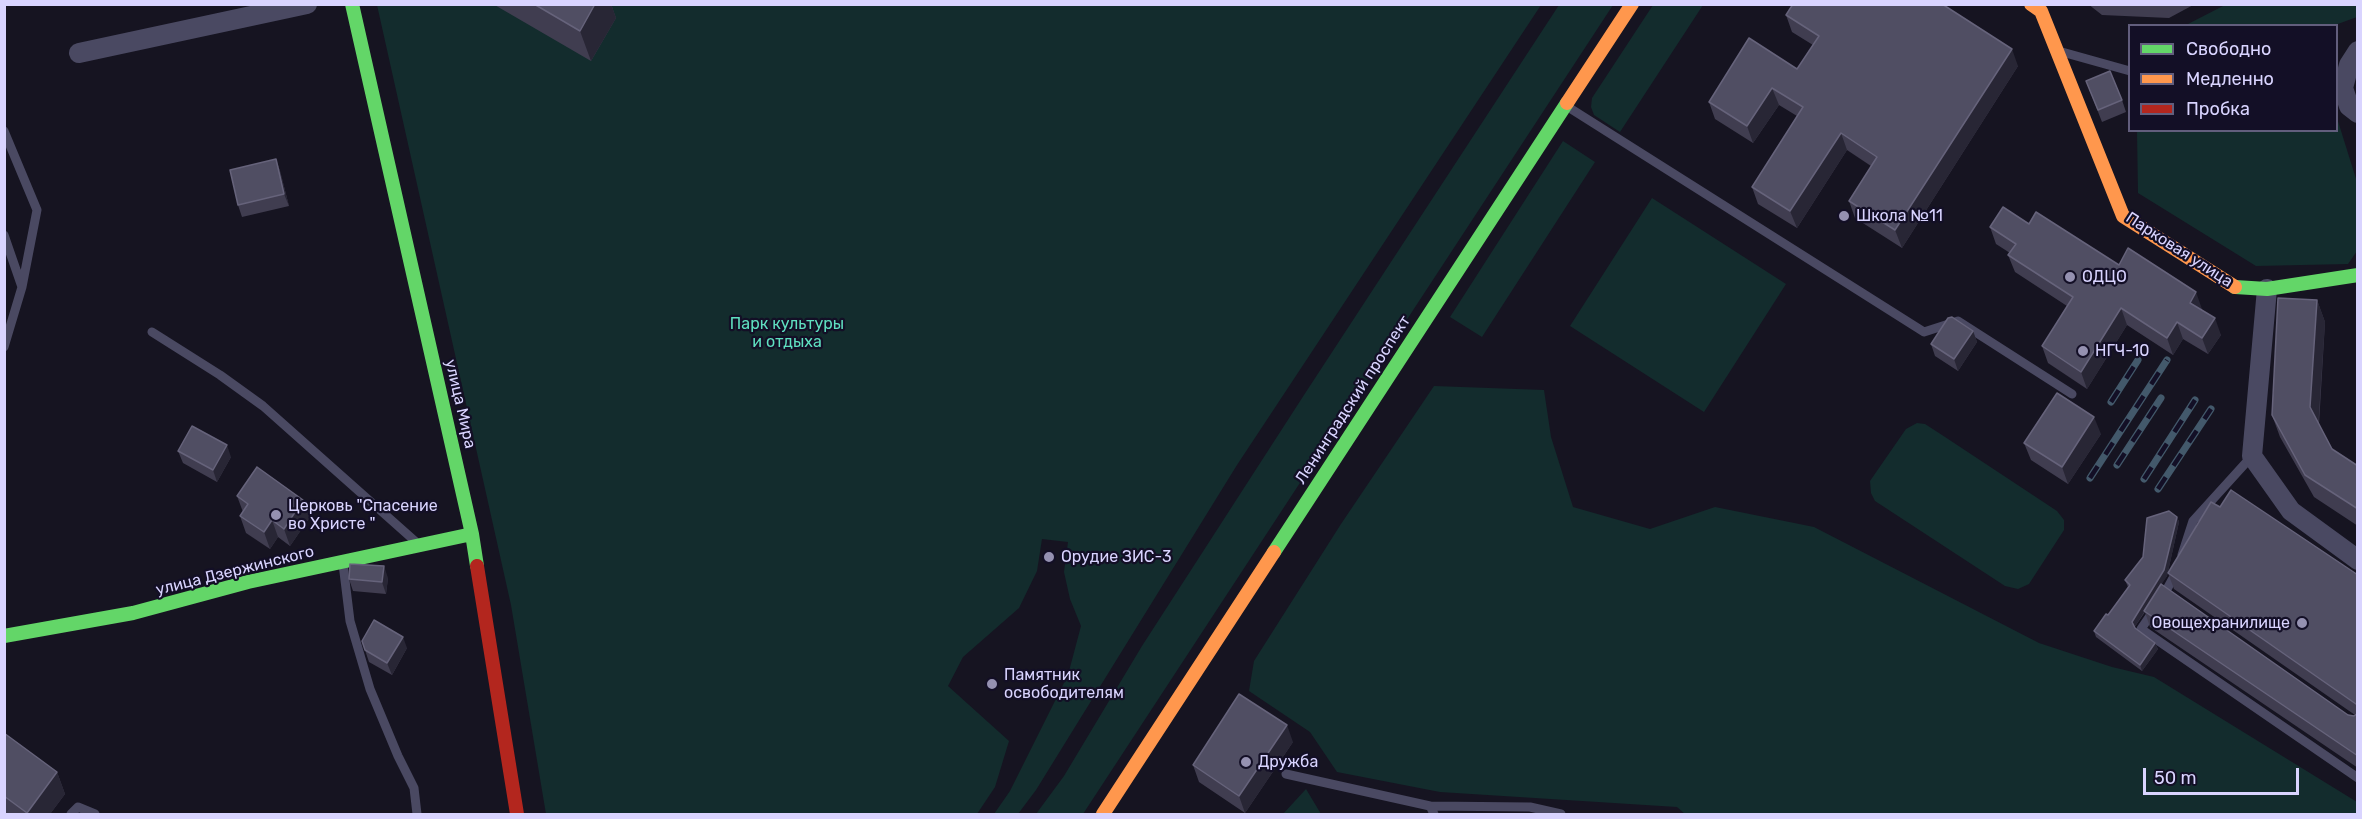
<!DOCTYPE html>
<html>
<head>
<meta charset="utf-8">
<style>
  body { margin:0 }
  #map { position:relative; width:2362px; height:819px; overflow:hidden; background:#161421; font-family:Rubik,sans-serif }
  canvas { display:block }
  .frame { position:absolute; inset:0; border:6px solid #d9d4ff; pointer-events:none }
  .legend { position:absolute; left:2128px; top:24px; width:210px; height:108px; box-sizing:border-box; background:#130f26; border:2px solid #625e7d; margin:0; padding:8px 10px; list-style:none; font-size:18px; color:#d9d4ff }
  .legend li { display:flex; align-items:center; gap:12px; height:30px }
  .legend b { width:30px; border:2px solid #625e7d }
  .scale { position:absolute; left:2143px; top:768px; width:156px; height:27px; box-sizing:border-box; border:3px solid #d9d4ff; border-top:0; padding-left:8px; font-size:18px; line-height:21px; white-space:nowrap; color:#d9d4ff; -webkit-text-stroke:4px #130f26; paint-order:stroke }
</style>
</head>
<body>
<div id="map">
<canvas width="2362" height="819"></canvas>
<div class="frame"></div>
<ul class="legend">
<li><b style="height:8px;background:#63d668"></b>Свободно</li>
<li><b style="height:8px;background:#ff974d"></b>Медленно</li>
<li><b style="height:8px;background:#b3261e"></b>Пробка</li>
</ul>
<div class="scale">50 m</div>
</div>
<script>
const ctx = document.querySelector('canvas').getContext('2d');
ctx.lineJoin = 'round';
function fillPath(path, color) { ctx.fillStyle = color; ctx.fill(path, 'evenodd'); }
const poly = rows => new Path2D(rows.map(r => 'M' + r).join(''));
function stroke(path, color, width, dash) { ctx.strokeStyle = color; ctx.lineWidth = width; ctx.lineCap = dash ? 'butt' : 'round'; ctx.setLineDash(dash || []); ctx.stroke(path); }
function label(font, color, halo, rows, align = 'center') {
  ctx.font = font + ' Rubik,sans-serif'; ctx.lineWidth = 4.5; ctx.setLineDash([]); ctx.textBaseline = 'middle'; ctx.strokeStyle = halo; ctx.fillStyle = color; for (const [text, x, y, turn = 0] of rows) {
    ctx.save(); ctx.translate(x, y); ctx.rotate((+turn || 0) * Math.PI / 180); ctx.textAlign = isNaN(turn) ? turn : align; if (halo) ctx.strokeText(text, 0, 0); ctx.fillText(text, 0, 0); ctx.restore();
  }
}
fillPath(poly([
  [377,5,1541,5,1237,465,1036,790,1018,814,994,814,1010,791,1068,675,1081,626,1070,599,1064,572,1068,542,1042,539,1037,571,1019,608,963,657,948,686,1009,741,995,787,977,814,546,814,511,605],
  [1559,5,1613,5,1083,814,1036,814,1064,776,1142,646,1304,395],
  [1653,5,1703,5,1620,132,1594,115,1591,107,1592,98],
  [2225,5,2357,5,2357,17,2335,25,2186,25],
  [2337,118,2357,182,2357,251,2348,264,2256,266,2138,193,2137,131,2336,130],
  [1563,141,1595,162,1482,337,1450,317],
  [1652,198,1786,284,1704,412,1570,326],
  [1434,386,1544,390,1551,437,1573,507,1650,529,1715,507,1814,527,2039,643,2112,667,2154,677,2357,802,2357,814,1685,814,1677,807,1440,792,1337,772,1310,732,1249,691,1254,661,1341,524],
  [1917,423,1925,424,1942,435,2057,511,2064,520,2064,530,2029,584,2018,589,2005,586,1875,501,1871,493,1870,481,1906,429],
  [1306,789,1321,814,1283,814]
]), '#132c2d');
stroke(poly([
  [2062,52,2130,71],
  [1568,107,1924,332,1958,321,2072,394],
  [4,131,37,210,22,287],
  [4,235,22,287,4,347],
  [152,332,220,375,263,406,416,542],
  [2182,555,2193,521,2252,456],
  [343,564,350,621,370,689,398,756,414,788,417,814],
  [2162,598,2177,571],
  [2154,610,2141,629,2358,778],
  [1286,774,1430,806,1434,814],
  [1430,806,1530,807,1561,814],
  [71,814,78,807,95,814]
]), '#4a4962', 9);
stroke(poly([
  [2358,51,2349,65,2343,88,2349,106,2358,113],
  [79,53,307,4],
  [2267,289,2252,456,2291,511,2358,560]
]), '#4a4962', 20);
stroke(poly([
  [352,4,472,534,477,566],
  [2235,287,2267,289,2358,275],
  [1274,552,1567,103],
  [4,636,133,613,248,582,472,534]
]), '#63d668', 14);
stroke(poly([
  [2031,4,2041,11,2123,216,2235,287],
  [1567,103,1632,4],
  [1103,814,1274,552]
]), '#ff974d', 14);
stroke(poly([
  [477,566,517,814]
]), '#b3261e', 14);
const rail = poly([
  [2111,402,2138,360],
  [2117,465,2161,398],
  [2090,478,2167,360],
  [2144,479,2195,400],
  [2158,489,2211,409]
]);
stroke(rail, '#43596b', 7);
stroke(rail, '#130f26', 4.5, [14]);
fillPath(poly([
  [493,4,611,4,616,18,591,61],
  [2088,4,2195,4,2169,18,2102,15],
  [1786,15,2018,66,1902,248,1855,218,1849,201,1871,166,1847,150,1797,228,1758,204,1752,187,1797,116,1779,105,1753,143,1715,119,1709,102,1797,69,1813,45,1792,32],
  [2086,81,2122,100,2126,112,2102,122],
  [276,159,280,171,289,206,242,217,238,205],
  [2029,224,2119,265,2202,309,2202,310,2221,335,2208,354,2183,339,2173,355,2127,325,2087,389,2048,363,2042,346,2067,306,2015,272,2008,255,2010,253,1996,244,1990,227],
  [2317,300,2325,322,2319,424,2332,449,2358,466,2358,526,2314,497,2280,437,2272,415],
  [1973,331,1977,342,1958,371,1935,356,1931,344],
  [2101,434,2068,484,2031,460,2024,443],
  [178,451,231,457,217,482,183,463],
  [237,496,310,517,290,546,278,537,270,549,246,533,240,516,243,512],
  [2220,507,2358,575,2358,768,2150,627,2145,612,2134,628,2155,643,2158,649,2142,671,2096,637,2094,631,2108,615,2128,587,2125,580,2177,517,2179,522,2167,576,2161,584,2348,715,2355,715,2174,589,2168,573],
  [388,578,386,594,353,591,349,579],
  [407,648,392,675,369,662,365,650],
  [4,733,57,772,65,794,50,814,8,814,4,812],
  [1293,742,1245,813,1199,782,1193,765]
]), '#403d50');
fillPath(poly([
  [595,4,611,4,616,18,591,61,580,31],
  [2012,49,2018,66,1902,248,1895,230],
  [1772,88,1779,105,1753,143,1747,126],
  [1841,133,1847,150,1797,228,1790,211],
  [276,159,280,171,289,206,284,194],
  [2196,292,2202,309,2196,319,2190,303],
  [2317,300,2325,322,2318,429,2310,407],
  [2121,308,2127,325,2087,389,2081,372],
  [2215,318,2221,335,2208,354,2202,338],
  [2177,322,2183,339,2173,355,2167,338],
  [1973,331,1977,342,1958,371,1954,359],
  [2094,417,2101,434,2068,484,2062,467],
  [227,445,231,457,217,482,213,470],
  [303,500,310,517,290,546,284,529],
  [2177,517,2179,522,2167,576,2134,628,2132,622],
  [272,520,278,537,270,549,264,532],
  [384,566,388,578,386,594,382,582],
  [403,637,407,648,392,675,387,663],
  [2155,643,2158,649,2142,671,2140,665],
  [1287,725,1293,742,1245,813,1239,796],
  [57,772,65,794,50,814,28,814,27,813]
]), '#282635');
const building = poly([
  [534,4,595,4,580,31,534,4],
  [1793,4,1942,4,2012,49,1895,230,1849,201,1877,157,1841,133,1790,211,1752,187,1803,107,1772,88,1747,126,1709,102,1749,38,1797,69,1819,36,1786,15,1793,4],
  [2110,71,2122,100,2098,110,2086,81,2110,71],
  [276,159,284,194,238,205,230,170,276,159],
  [2003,207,2029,224,2036,212,2119,265,2128,248,2196,292,2190,303,2215,318,2202,338,2177,322,2167,338,2121,308,2081,372,2042,346,2073,297,2008,255,2016,244,1990,227,2003,207],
  [2278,298,2317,300,2310,407,2332,449,2358,466,2358,509,2305,475,2272,415,2278,298],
  [1952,317,1973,331,1954,359,1931,344,1948,318,1952,317],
  [2057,393,2094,417,2062,467,2024,443,2057,393],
  [192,426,227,445,213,470,178,451,192,426],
  [257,467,303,500,284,529,272,520,264,532,240,516,248,504,237,496,257,467],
  [2231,490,2358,575,2358,706,2356,704,2168,573,2211,502,2220,507,2231,490],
  [2169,511,2177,517,2164,570,2132,622,2135,628,2155,643,2140,665,2094,631,2106,614,2108,615,2130,585,2125,580,2143,557,2147,518,2169,511],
  [350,564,384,566,382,582,349,579,350,564],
  [2161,584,2348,715,2354,716,2358,713,2358,756,2144,611,2161,584],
  [374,620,403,637,387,663,365,650,362,641,374,620],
  [1239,694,1287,725,1239,796,1193,765,1239,694],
  [4,733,57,772,27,813,4,796,4,733]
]);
fillPath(building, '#504e63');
stroke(building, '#66637b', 1.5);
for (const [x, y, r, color] of [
  [1844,216,6,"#9591b1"],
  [2070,277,6,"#9591b1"],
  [2083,351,6,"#9591b1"],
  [276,515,6,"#9591b1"],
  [1049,557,6,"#9591b1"],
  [2302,623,6,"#9591b1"],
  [992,684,6,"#9591b1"],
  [1246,762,6,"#9591b1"]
]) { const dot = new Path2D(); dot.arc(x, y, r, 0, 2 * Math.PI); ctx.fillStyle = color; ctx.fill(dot); stroke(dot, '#130f26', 2); }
label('16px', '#d9d4ff', '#130f26', [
  ["Школа №11",1856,216],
  ["ОДЦО",2082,277],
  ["НГЧ-10",2095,351],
  ["Церковь \"Спасение",288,506],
  ["во Христе \"",288,524],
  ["Орудие ЗИС-3",1061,557],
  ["Овощехранилище",2290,623,"right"],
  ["Памятник",1004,675],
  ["освободителям",1004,693],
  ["Дружба",1258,762]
], 'left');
label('16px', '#d9d4ff', '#130f26', [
  ["Парковая улица",2179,250,33],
  ["Ленинградский проспект",1353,400,-57],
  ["улица Мира",460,404,77],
  ["улица Дзержинского",235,571,-14]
]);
label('16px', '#5fe0c0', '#130f26', [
  ["Парк культуры",787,324],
  ["и отдыха",787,342]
]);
</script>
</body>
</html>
